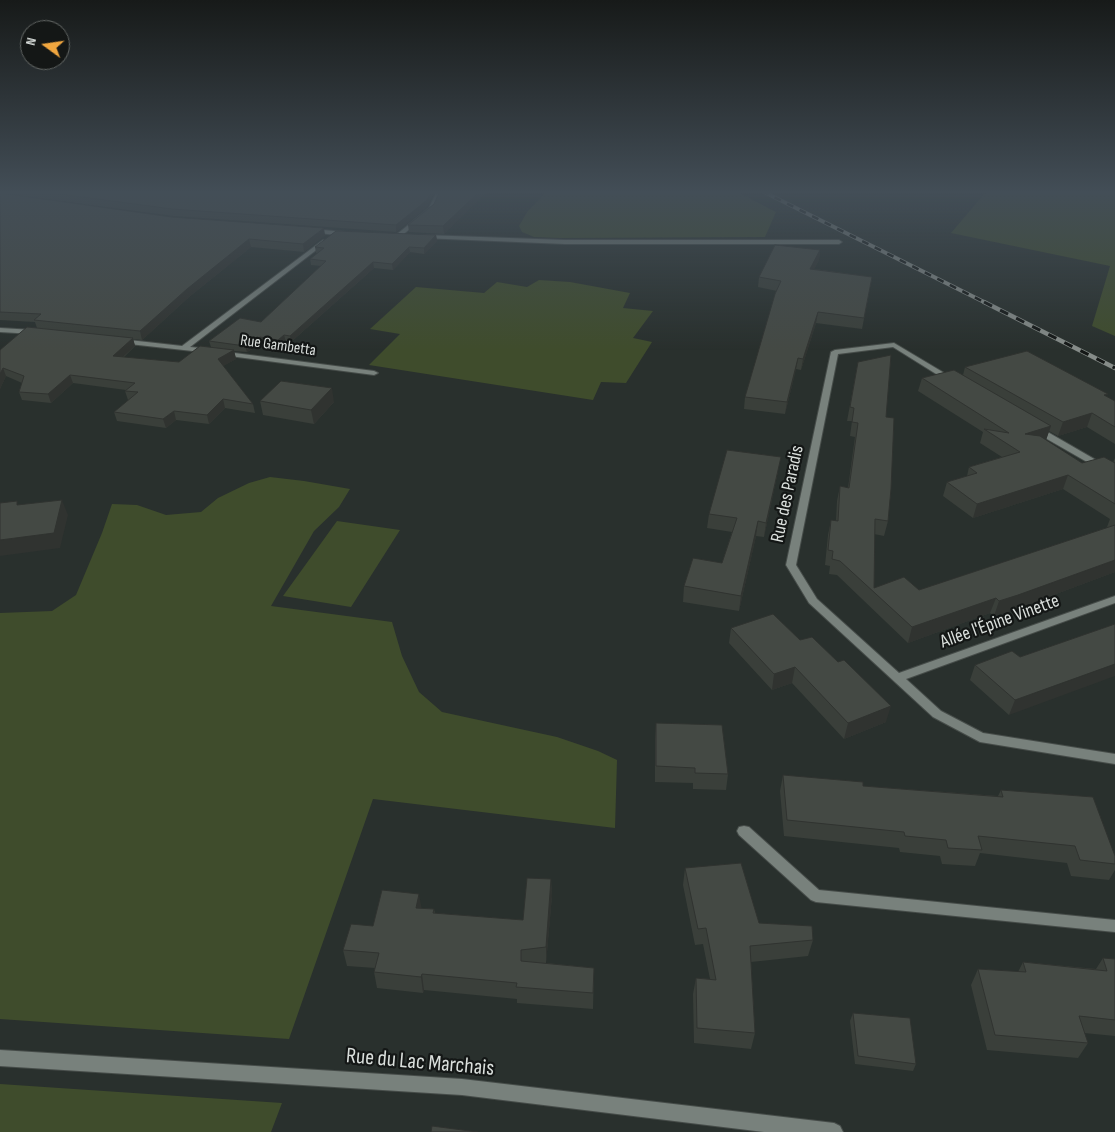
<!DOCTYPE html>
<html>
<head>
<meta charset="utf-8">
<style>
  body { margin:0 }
  #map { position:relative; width:1115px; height:1132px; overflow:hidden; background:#29302d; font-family:"Sofia Sans Condensed",sans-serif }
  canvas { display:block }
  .north { position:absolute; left:20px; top:20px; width:50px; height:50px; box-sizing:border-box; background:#141716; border:1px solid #636765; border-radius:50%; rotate:284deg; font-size:14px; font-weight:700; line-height:20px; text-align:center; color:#dadfdc }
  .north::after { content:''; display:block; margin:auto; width:18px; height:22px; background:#f0a63f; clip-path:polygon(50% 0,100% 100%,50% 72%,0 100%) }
</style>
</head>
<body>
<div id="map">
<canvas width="1115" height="1132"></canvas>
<div class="north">N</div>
</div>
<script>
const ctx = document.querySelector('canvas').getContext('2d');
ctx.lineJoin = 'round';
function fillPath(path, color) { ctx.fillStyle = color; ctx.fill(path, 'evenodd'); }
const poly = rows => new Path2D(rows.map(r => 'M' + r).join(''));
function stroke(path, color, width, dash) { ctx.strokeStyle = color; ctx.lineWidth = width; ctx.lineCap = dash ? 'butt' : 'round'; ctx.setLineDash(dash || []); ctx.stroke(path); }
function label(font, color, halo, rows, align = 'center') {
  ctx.font = font + ' "Sofia Sans Condensed",sans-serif'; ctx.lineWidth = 4.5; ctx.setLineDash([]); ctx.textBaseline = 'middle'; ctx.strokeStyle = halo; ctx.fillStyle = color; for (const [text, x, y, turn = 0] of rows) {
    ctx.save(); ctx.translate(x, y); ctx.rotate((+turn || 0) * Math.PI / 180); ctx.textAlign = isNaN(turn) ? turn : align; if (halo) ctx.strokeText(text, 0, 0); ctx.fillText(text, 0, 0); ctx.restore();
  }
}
fillPath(poly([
  [547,191,736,191,776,212,765,237,560,238,534,237,522,232,519,226,527,212],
  [1008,191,1115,191,1115,336,1092,326,1110,266,951,233,984,194],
  [539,280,570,282,630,293,623,308,653,311,633,338,652,342,626,383,601,382,593,400,369,365,400,334,370,329,416,287,484,293,497,282,527,287],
  [270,477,304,481,350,489,339,507,314,531,271,606,392,622,402,656,419,692,442,712,557,737,598,751,617,760,615,828,373,799,289,1039,0,1019,0,613,52,611,76,595,102,533,112,504,137,505,166,515,201,512,218,498,249,483],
  [337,521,400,530,351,607,283,596],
  [0,1084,282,1103,271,1132,0,1132]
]), '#3f4c2c');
const minor = poly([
  [437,191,442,191,433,210,400,237,396,237,396,235,429,208,437,191],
  [312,229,345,232,348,234,345,236,310,232,309,231,312,229],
  [425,235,565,240,839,240,842,242,839,244,565,244,423,238,422,237,425,235],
  [323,240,328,241,190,347,211,349,211,353,120,343,116,341,120,339,182,346,323,240],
  [0,328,34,330,38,332,34,334,0,332,0,328],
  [894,343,956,380,952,382,949,382,893,347,838,354,796,565,817,599,899,673,1115,596,1115,603,906,679,941,711,983,733,1115,754,1115,764,980,742,933,717,809,603,786,565,831,352,835,350,894,343],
  [219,351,374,371,378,373,374,375,222,355,219,355,219,351],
  [1033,427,1039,427,1115,471,1115,478,1033,431,1033,427],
  [744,826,749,827,819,890,1115,920,1115,932,816,902,811,900,739,835,737,831,739,827,744,826],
  [0,1050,462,1079,834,1123,840,1126,843,1132,764,1132,462,1095,0,1066,0,1050]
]);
stroke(minor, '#464c49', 2);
fillPath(minor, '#78817c');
const railFar1 = poly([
  [762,191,986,303]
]);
const rail = poly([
  [984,302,1115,368]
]);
stroke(railFar1, '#868c89', 4);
stroke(rail, '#868c89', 4.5);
stroke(railFar1, '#141716', 2.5, [7]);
stroke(rail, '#141716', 3, [9]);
fillPath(poly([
  [0,191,435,191,427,207,396,232,173,216,0,193],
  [440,191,488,191,444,234,409,232,408,225,434,204],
  [0,193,171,217,325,235,304,252,251,247,189,297,142,340,133,339,135,346,124,357,179,362,211,347,209,341,261,322,321,266,311,265,310,259,318,253,316,253,315,247,436,235,437,241,424,254,410,252,393,270,374,268,291,342,286,342,279,347,261,344,247,352,234,351,236,359,223,366,253,404,255,413,225,408,209,424,176,420,166,428,117,421,114,412,129,400,128,400,125,391,126,390,73,383,51,403,22,400,19,392,22,383,6,376,0,389,0,350,37,328,35,322,0,320],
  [820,250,819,260,814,269,872,277,862,329,816,323,801,370,796,369,785,414,744,409,745,397,777,291,758,287,759,277],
  [858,362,886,417,888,521,884,536,874,534,874,588,919,590,1108,528,1107,527,1110,519,1063,489,973,518,943,496,947,482,967,476,969,467,1002,457,980,443,983,432,918,391,922,378,963,375,965,367,1107,397,1115,401,1115,444,1087,427,1058,436,1049,431,1046,440,1045,440,1082,463,1113,462,1115,458,1115,572,1013,610,994,616,990,613,908,643,837,575,829,574,830,566,825,565,828,535,831,520,836,521,837,501,840,486,848,488,855,437,850,436,852,421,847,421],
  [260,401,334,402,314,424,263,415],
  [778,471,764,537,756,536,739,611,683,602,684,586,722,563,732,532,707,528,709,514],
  [1115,624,1009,715,970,680,975,665,1020,657],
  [731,628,886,722,844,739,792,683,772,690,729,643],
  [656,723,728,774,726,790,693,789,693,783,655,782,655,738],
  [783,775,863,786,998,796,1001,790,1115,856,1115,870,1109,880,1071,876,1067,863,980,853,975,866,942,864,940,856,900,852,899,848,784,836,780,791],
  [685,868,759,923,813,940,808,956,751,962,755,1033,751,1049,694,1043,693,994,696,978,710,979,703,944,695,945,683,885],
  [551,879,552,896,546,963,594,968,593,1009,517,1003,517,999,424,990,423,993,377,988,374,972,375,968,347,966,343,950,373,926,422,908,434,909,435,913,523,920],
  [1103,958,1115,959,1115,1036,1084,1033,1088,1043,1078,1058,987,1050,971,985,978,969,1018,972,1023,962,1096,969],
  [853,1013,916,1064,913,1071,855,1064,850,1021]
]), '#3a3f3a');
fillPath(poly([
  [431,191,435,191,427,207,396,232,396,225],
  [480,191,488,191,444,234,443,226],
  [324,228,325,235,304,252,303,244],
  [436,235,437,241,424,254,424,248],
  [249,239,251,247,189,297,142,340,140,331,187,289],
  [409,247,410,252,393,270,392,264],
  [820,250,819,260,809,279,810,269],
  [373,262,374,268,291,342,290,336],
  [818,312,816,323,801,370,803,359],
  [284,335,286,342,279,347,278,340],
  [260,337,261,344,247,352,245,346],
  [133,338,135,346,115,364,113,356],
  [234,350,236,359,220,368,218,359],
  [798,358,796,369,785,414,787,402],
  [3,368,6,376,0,389,0,374],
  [70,375,73,383,51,403,48,394],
  [332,388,334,402,314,424,311,410],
  [223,399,225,408,209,424,207,415],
  [174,411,176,420,166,428,163,419],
  [1092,413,1087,427,1058,436,1063,422],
  [1051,426,1046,440,1020,448,1025,434],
  [781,457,778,471,764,537,766,523],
  [1068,475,1063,489,973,518,977,504],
  [62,500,68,515,60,548,0,556,0,540],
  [758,521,756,536,739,611,741,596],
  [1115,560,1115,572,1013,610,994,616,999,601],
  [996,598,990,613,908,643,912,627],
  [1115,664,1115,676,1009,715,1015,700],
  [795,667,792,683,772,690,774,674],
  [891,706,886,722,844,739,848,723],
  [551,879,552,896,546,963,546,947],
  [419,894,422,910,416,908],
  [422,974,424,990,423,993,421,977]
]), '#303330');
const building = poly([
  [37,191,431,191,427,200,396,225,172,209,37,191],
  [440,191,480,191,443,226,408,225,434,204,440,191],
  [0,193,171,217,324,228,303,244,249,239,187,289,140,331,34,320,41,314,0,312,0,193],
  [336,231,436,235,424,248,409,247,392,264,373,262,290,336,284,335,278,340,260,337,245,346,209,341,240,318,261,322,326,261,310,259,324,248,315,247,336,231],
  [775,245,820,250,810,269,872,277,864,318,818,312,803,359,798,358,787,402,745,397,775,294,781,281,759,277,775,245],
  [27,327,133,338,113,356,179,362,200,346,234,350,218,359,253,404,223,399,207,415,174,411,163,419,114,412,138,392,125,391,135,383,70,375,48,394,19,392,24,376,3,368,0,374,0,350,27,327],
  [1027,351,1108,394,1104,395,1115,401,1115,427,1092,413,1063,422,965,367,1027,351],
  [891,355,886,417,894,418,891,489,888,521,875,519,874,588,904,577,919,590,1115,525,1115,560,1018,595,999,601,996,598,912,627,840,561,832,559,833,551,828,550,831,520,838,521,840,486,849,488,858,423,852,422,854,408,850,407,858,362,891,355],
  [954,370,1051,426,1025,434,1040,436,1082,463,1104,457,1115,463,1115,504,1068,475,977,504,947,482,977,473,969,467,1020,452,984,429,1009,433,922,378,954,370],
  [281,381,332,388,311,410,260,401,281,381],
  [727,450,781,457,766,523,758,521,741,596,684,586,693,558,722,563,737,518,709,514,727,450],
  [62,500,54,533,0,540,0,503,17,501,17,505,62,500],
  [773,614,800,640,812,637,838,662,844,660,891,706,848,723,795,667,774,674,731,628,773,614],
  [1115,624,1115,664,1015,700,975,665,1012,651,1020,657,1115,624],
  [656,723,722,725,728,774,695,773,695,768,656,766,656,723],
  [783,775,863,782,863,786,1003,797,1001,790,1093,797,1115,856,1115,864,1080,860,1075,846,978,836,982,850,948,848,946,840,905,836,904,832,787,820,783,775],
  [741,863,759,923,812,926,813,940,750,946,755,1033,697,1028,696,978,716,980,706,928,698,929,685,868,741,863],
  [527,878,551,879,546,947,521,950,521,961,594,968,593,993,516,987,517,983,422,974,421,977,374,972,379,953,343,950,351,924,373,926,382,890,419,894,416,908,434,909,433,913,523,920,527,878],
  [1103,958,1115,959,1115,1020,1079,1016,1088,1043,995,1035,978,969,1026,972,1023,962,1107,971,1103,958],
  [853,1013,910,1018,916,1064,858,1056,853,1013],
  [432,1126,478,1132,431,1132,432,1126]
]);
fillPath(building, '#444944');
stroke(building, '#303330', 1);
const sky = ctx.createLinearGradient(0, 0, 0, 350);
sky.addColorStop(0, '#171a19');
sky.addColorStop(0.55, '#434e57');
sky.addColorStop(1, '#434e5700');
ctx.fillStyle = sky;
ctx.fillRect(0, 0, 1115, 350);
label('16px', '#dadfdc', '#141716', [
  ["Rue Gambetta",278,346,8]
]);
label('19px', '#dadfdc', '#141716', [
  ["Rue des Paradis",788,494,-78],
  ["Allée l'Épine Vinette",1000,622,-20]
]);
label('22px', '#dadfdc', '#141716', [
  ["Rue du Lac Marchais",420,1063,5]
]);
</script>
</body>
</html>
